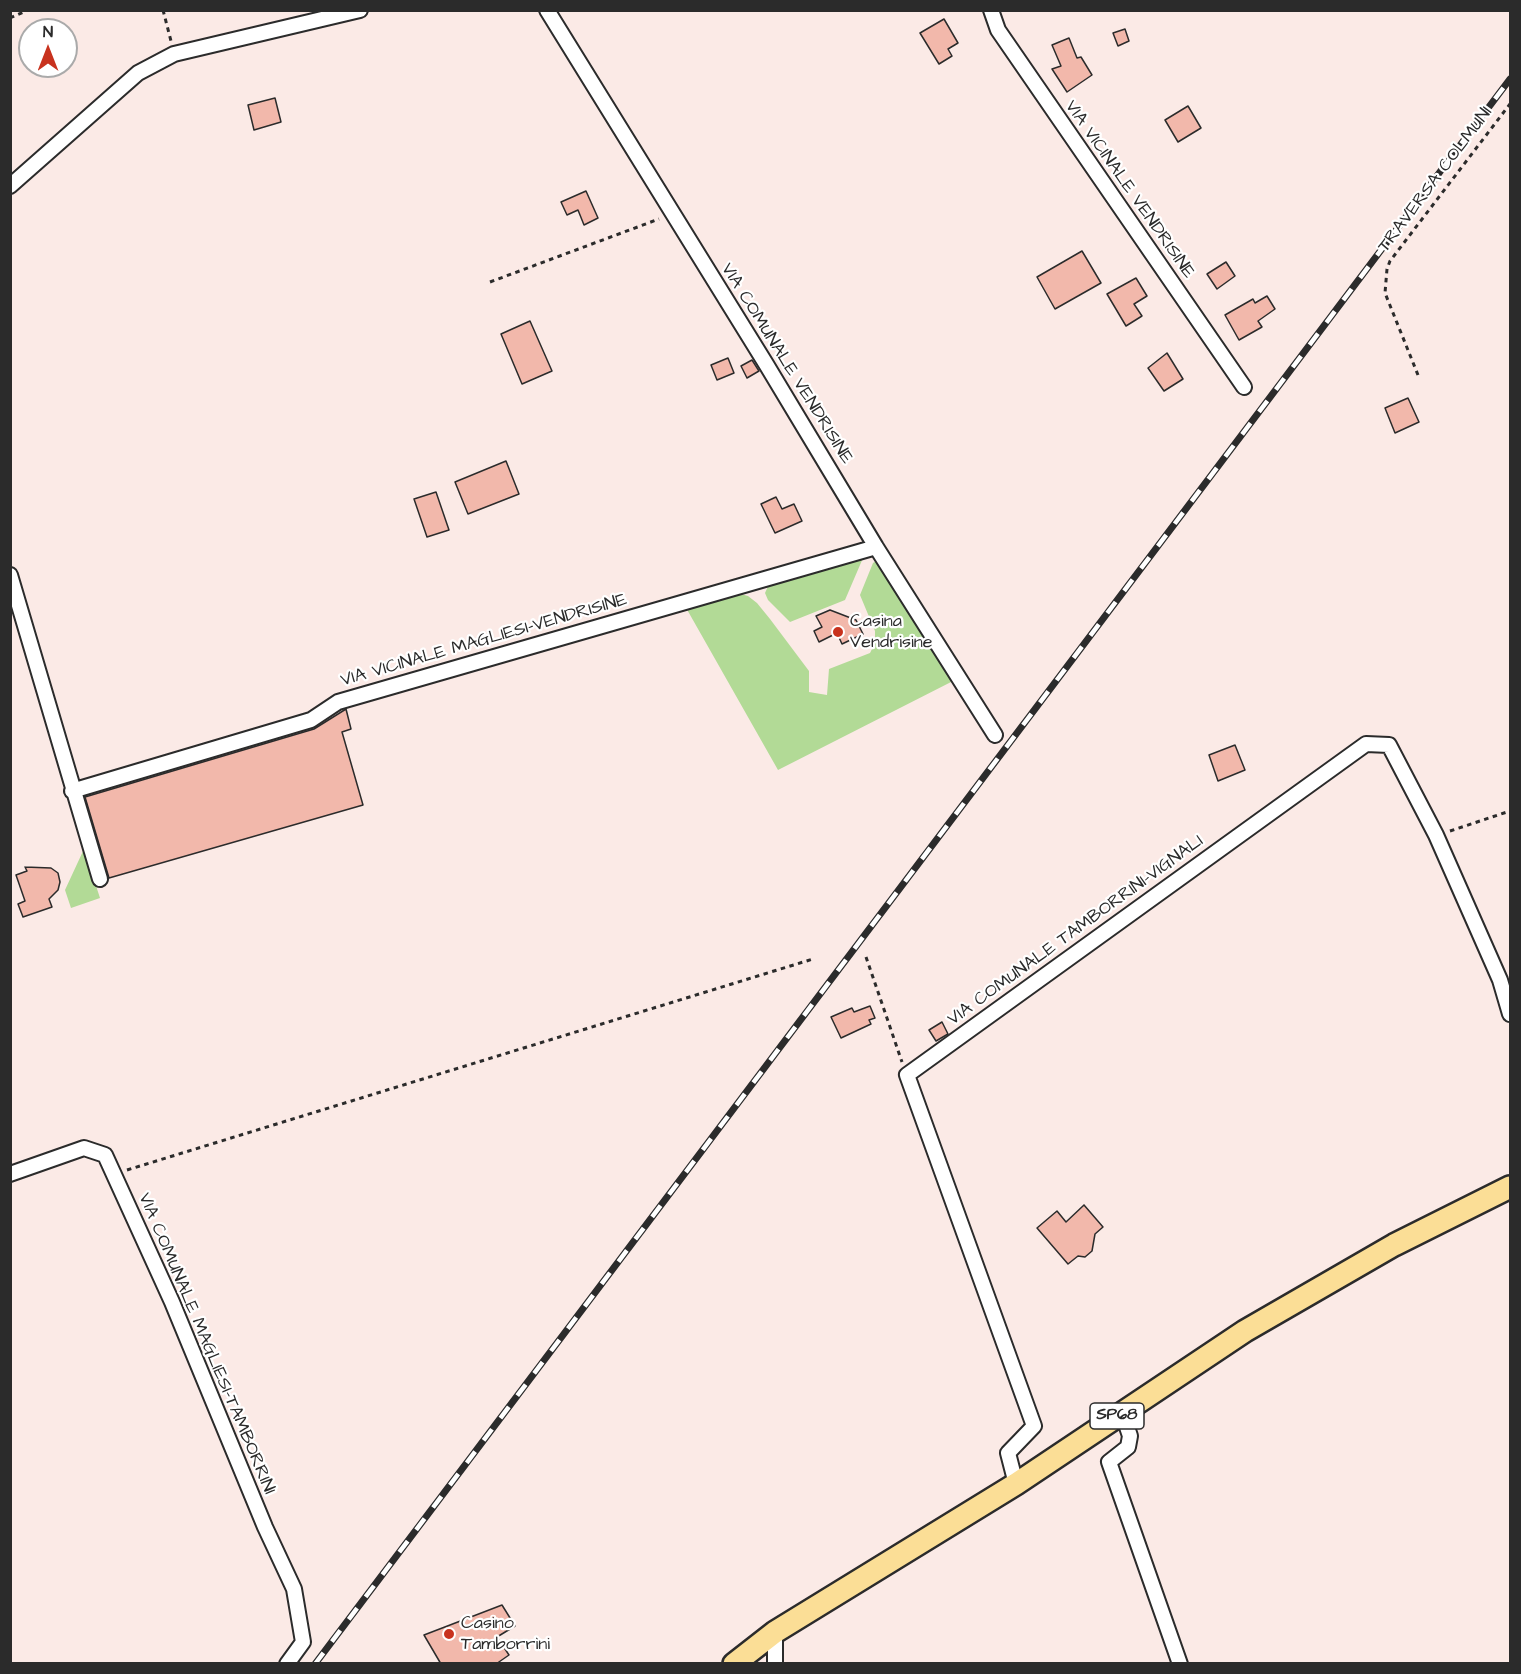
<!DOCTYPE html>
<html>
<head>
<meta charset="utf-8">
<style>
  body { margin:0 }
  #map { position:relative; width:1521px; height:1674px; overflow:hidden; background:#fbeae6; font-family:"Architects Daughter",sans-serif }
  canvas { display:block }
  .frame { position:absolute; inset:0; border:12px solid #2b2b2b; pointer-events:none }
  .north { position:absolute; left:18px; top:18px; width:60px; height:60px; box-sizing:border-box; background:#fff; border:2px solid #aaa; border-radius:50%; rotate:0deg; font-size:16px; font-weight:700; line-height:24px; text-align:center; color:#2b2b2b }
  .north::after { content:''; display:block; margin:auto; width:21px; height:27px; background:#c8321e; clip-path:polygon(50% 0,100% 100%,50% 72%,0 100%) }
</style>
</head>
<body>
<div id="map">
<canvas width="1521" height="1674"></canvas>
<div class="frame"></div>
<div class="north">N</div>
</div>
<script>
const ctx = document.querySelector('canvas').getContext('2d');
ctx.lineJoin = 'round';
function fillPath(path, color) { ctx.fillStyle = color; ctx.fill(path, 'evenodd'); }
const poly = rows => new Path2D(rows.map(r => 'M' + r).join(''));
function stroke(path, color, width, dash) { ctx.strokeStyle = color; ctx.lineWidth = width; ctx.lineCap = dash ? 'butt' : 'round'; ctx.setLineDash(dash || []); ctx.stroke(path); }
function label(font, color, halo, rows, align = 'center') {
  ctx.font = font + ' "Architects Daughter",sans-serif'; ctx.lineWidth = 4.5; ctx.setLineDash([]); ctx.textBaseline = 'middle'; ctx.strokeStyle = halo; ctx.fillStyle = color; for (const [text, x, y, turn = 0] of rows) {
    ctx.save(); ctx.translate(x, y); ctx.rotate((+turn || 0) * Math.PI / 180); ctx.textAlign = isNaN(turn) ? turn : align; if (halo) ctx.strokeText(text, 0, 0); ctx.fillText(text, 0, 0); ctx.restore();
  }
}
fillPath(poly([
  [863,558,845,600,790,622,768,600,765,593,769,584],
  [879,559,955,680,778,770,685,606,737,593,748,596,757,603,770,619,809,671,809,692,827,695,829,669,870,653,875,643,875,631,860,595,873,563],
  [84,849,100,898,71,908,65,890]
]), '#b2da96');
const building = poly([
  [944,19,958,43,948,49,952,56,939,64,920,33,944,19],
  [1125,29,1129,41,1118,46,1113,33,1125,29],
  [1069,38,1077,58,1081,57,1092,75,1067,92,1052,69,1061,66,1052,45,1069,38],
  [275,98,281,122,254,130,248,105,275,98],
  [1188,106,1201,128,1178,142,1165,120,1188,106],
  [586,191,598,218,584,225,578,210,567,215,561,202,586,191],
  [1082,251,1101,283,1055,309,1037,277,1082,251],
  [1226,262,1235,276,1217,289,1207,274,1226,262],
  [1136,278,1147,296,1134,304,1142,316,1126,326,1107,294,1136,278],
  [1267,296,1275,309,1258,321,1262,327,1239,340,1225,315,1253,299,1255,303,1267,296],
  [530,321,552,371,522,384,501,334,530,321],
  [1167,353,1183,379,1164,391,1148,368,1167,353],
  [728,358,734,373,717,380,711,365,728,358],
  [752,360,759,371,747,378,741,366,752,360],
  [1408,398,1419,422,1395,433,1385,408,1408,398],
  [506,461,519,494,468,514,455,482,506,461],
  [436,492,449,530,427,537,414,499,436,492],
  [776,497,782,509,794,504,802,521,775,533,761,504,776,497],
  [830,610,856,620,863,634,842,644,837,633,819,642,814,631,822,627,816,616,830,610],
  [346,709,351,729,342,732,363,805,109,878,85,797,314,729,346,709],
  [1235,745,1245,770,1218,781,1209,755,1235,745],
  [25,867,51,868,58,873,60,882,58,890,49,899,52,907,23,917,18,904,25,901,16,875,27,871,25,867],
  [870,1006,875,1018,869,1020,871,1024,841,1038,831,1017,852,1008,854,1012,870,1006],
  [942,1022,948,1034,936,1041,929,1030,942,1022],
  [1084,1205,1103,1227,1095,1234,1092,1251,1085,1257,1078,1256,1068,1264,1037,1228,1057,1211,1066,1222,1084,1205],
  [502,1605,515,1626,497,1637,509,1655,496,1664,441,1664,424,1635,502,1605]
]);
fillPath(building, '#f2b8ab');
stroke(building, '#2b2b2b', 1.5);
const street = poly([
  [547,10,766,364,876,547,995,735],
  [991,10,998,30,1244,387],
  [10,186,138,73,174,54,360,10],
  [10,575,100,879],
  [72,791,311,720,338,702,876,547],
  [10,1174,84,1148,105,1155,172,1302,265,1527,294,1589,303,1642,287,1664],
  [1122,1412,1130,1436,1128,1447,1109,1462,1180,1664],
  [1016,1484,1008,1453,1034,1426,907,1075,1366,744,1389,745,1436,835,1500,980,1510,1014],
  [775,1632,775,1664]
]);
const primary = poly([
  [734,1664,775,1632,1016,1484,1245,1331,1394,1245,1510,1187]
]);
stroke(street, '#2b2b2b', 18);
stroke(primary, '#2b2b2b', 26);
stroke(poly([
  [163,10,171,41],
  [10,18,28,10],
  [490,282,659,219],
  [1418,375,1385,293,1387,269,1390,261,1510,104],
  [1450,831,1510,811],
  [866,957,902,1062],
  [127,1170,813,959]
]), '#2b2b2b', 3, [4.5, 4.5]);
stroke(street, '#fff', 14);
stroke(primary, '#fbde96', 21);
const rail = poly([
  [315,1664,1510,79]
]);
stroke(rail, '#2b2b2b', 7);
stroke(rail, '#fff', 4.5, [14]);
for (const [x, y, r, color] of [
  [838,632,6,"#c8321e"],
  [449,1634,6,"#c8321e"]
]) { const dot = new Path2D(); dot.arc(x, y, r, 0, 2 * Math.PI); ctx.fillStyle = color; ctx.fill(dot); stroke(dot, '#fff', 2); }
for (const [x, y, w] of [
  [1117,1416,54]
]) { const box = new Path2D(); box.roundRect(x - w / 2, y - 13, w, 26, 4.5); ctx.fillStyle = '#fff'; ctx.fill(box); stroke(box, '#2b2b2b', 1.5); }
label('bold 16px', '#2b2b2b', null, [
  ["SP68",1117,1416]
]);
label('18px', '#2b2b2b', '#fff', [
  ["TRAVERSA COLMUNI",1436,180,-53],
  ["VIA VICINALE VENDRISINE",1129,190,55],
  ["VIA COMUNALE VENDRISINE",786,364,58],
  ["VIA VICINALE MAGLIESI-VENDRISINE",484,641,-16],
  ["VIA COMUNALE TAMBORRINI-VIGNALI",1076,931,-36],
  ["VIA COMUNALE MAGLIESI-TAMBORRINI",206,1344,67]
]);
label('18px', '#2b2b2b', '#fff', [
  ["Casina",850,622],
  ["Vendrisine",850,643],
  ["Casino",461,1624],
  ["Tamborrìni",461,1645]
], 'left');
</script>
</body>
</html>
